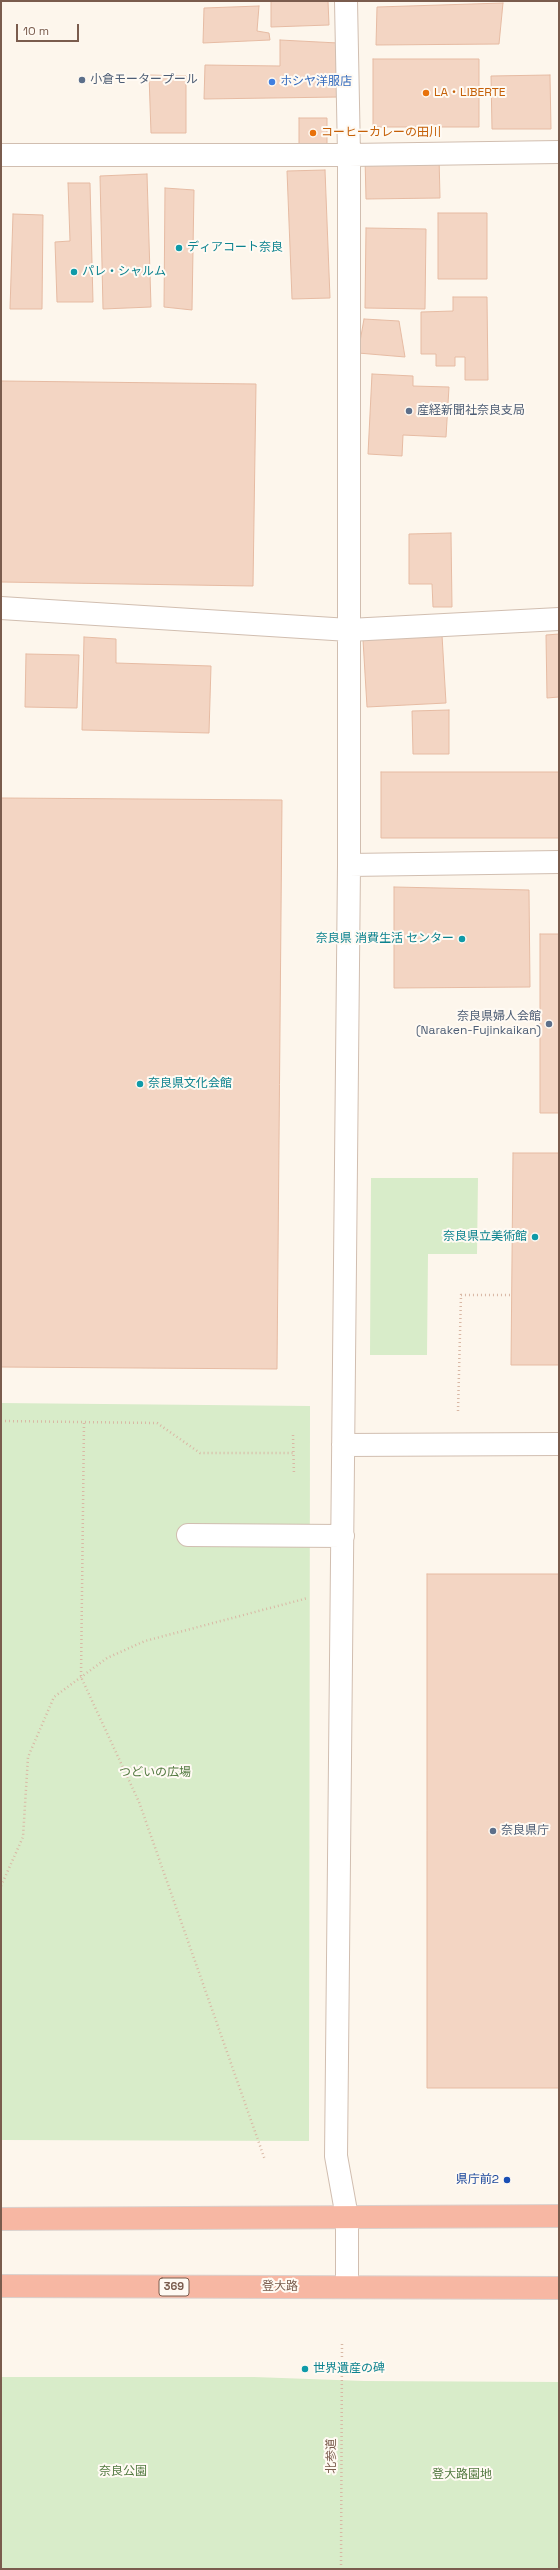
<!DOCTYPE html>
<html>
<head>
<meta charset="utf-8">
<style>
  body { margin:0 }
  #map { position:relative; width:560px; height:2570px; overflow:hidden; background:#fdf6ec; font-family:"Space Grotesk",sans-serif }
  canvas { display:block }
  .frame { position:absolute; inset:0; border:2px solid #7a5c4d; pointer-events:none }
  .scale { position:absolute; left:16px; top:24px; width:63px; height:18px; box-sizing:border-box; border:2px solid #7a5c4d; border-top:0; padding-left:5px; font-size:12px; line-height:14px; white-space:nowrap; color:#7a5c4d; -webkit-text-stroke:3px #fffaf3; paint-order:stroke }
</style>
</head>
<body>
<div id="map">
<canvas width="560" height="2570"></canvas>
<div class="frame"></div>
<div class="scale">10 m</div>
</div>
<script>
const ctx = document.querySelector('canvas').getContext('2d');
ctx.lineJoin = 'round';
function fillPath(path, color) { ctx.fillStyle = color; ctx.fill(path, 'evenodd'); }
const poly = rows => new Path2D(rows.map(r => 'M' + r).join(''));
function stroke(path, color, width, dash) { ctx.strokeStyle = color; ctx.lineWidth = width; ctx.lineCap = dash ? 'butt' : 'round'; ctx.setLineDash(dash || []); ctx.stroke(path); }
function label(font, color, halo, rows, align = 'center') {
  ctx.font = font + ' "Space Grotesk","Noto Sans JP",sans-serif'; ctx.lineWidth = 4; ctx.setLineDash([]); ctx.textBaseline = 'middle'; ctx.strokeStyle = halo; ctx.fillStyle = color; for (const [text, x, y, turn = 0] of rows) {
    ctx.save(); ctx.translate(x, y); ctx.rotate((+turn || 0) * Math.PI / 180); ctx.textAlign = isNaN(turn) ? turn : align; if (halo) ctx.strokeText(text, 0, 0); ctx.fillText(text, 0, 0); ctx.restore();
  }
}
fillPath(poly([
  [371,1178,478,1178,477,1254,428,1254,427,1355,370,1355],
  [1,1403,310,1406,309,2141,1,2140],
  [1,2377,254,2377,364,2381,559,2382,559,2569,1,2569]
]), '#d8ecc9');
const building = poly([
  [271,1,328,1,329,25,271,27,271,1],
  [503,3,499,44,376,45,377,7,503,3],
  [259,6,257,31,269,33,270,40,203,43,204,8,259,6],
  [280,40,338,43,339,97,204,99,205,65,280,66,280,40],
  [373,59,479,59,479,127,373,127,373,59],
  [149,75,186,76,186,133,151,133,149,75],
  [550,75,551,129,492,129,491,76,550,75],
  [299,118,327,118,327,148,299,148,299,118],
  [439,156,440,198,366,199,365,157,439,156],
  [325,170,330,298,292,299,287,171,325,170],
  [147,174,151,307,103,309,100,176,147,174],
  [68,183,90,183,93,302,57,302,55,242,70,241,68,183],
  [165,188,194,190,192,310,164,307,165,188],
  [438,213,487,213,487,279,438,279,438,213],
  [13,214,43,215,42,309,10,309,13,214],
  [366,228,426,229,425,309,365,308,366,228],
  [453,297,487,297,488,380,465,380,465,357,455,357,455,366,436,366,436,354,421,354,421,312,453,311,453,297],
  [364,319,399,321,405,357,358,353,364,319],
  [372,374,413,376,413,386,449,387,446,437,403,435,402,456,368,454,372,374],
  [1,381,256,384,253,586,1,582,1,381],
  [451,533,452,607,433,607,432,584,409,584,409,534,451,533],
  [559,634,559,697,547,698,546,635,559,634],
  [442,635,446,703,367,707,363,640,442,635],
  [84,637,116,639,116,663,211,666,209,733,82,730,84,637],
  [26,654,79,655,77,708,25,707,26,654],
  [449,710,449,754,413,754,412,711,449,710],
  [381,772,559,772,559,838,381,838,381,772],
  [1,798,282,800,277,1369,1,1367,1,798],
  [394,887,529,890,530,987,394,988,394,887],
  [540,934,559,934,559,1113,540,1113,540,934],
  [513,1153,559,1153,559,1365,511,1365,513,1153],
  [427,1574,559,1574,559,2088,427,2088,427,1574]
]);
fillPath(building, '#f3d5c3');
stroke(building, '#e6bba3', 1);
const minor = poly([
  [346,1,349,155,349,865,336,2156,347,2217,347,2287],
  [1,155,349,155,559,152],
  [1,608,349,630,559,619],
  [349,865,559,862],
  [343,1445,559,1444],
  [188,1535,343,1536]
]);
const highway = poly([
  [1,2219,559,2216],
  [1,2286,559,2288]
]);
stroke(minor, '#d1beb0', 24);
stroke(highway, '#dad1cd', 24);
stroke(poly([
  [458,1411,461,1295,512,1295],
  [1,1421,157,1423,200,1453,293,1453],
  [84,1423,81,1677,139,1802,265,2160],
  [293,1435,294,1475],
  [1,1886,23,1837,28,1757,54,1697,107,1658,145,1641,308,1598],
  [341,2569,342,2344]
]), '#d9b8a5', 2.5, [1, 3]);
stroke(minor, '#fff', 22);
stroke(highway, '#f7b7a3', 22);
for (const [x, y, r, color] of [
  [82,80,4,"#5c6f8a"],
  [272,82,4,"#3f7fe0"],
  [426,93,4,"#e8710a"],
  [313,133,4,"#e8710a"],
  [179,248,4,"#0f9aa8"],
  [74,272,4,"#0f9aa8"],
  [409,411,4,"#5c6f8a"],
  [462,939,4,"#0f9aa8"],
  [549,1024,4,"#5c6f8a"],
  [140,1084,4,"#0f9aa8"],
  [535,1237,4,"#0f9aa8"],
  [493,1831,4,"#5c6f8a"],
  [507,2180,4,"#1a4fb4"],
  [305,2369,4,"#0f9aa8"]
]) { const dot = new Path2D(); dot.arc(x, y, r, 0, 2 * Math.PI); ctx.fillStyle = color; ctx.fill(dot); stroke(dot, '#fffaf3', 1.5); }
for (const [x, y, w] of [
  [174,2287,30]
]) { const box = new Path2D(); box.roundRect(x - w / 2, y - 9, w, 18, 3); ctx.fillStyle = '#fffaf3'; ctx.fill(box); stroke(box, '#7a5c4d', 1); }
label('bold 11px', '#7a5c4d', null, [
  ["369",174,2287]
]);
label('12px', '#4e5e75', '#fffaf3', [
  ["小倉モータープール",90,80],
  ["産経新聞社奈良支局",417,411],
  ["奈良県婦人会館",541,1017,"right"],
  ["(Naraken-Fujinkaikan)",541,1031,"right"],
  ["奈良県庁",501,1831]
], 'left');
label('12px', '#366cbe', '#fffaf3', [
  ["ホシヤ洋服店",280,82]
], 'left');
label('12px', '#c56008', '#fffaf3', [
  ["LA・LIBERTE",434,93],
  ["コーヒーカレーの田川",321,133]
], 'left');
label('12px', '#0d838f', '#fffaf3', [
  ["ディアコート奈良",187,248],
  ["パレ・シャルム",82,272],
  ["奈良県 消費生活 センター",454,939,"right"],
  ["奈良県文化会館",148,1084],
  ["奈良県立美術館",527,1237,"right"],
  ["世界遺産の碑",313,2369]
], 'left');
label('12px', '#537a41', '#fffaf3', [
  ["つどいの広場",155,1773],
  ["奈良公園",123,2472],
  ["登大路園地",462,2475]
]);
label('12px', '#164399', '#fffaf3', [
  ["県庁前2",499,2180]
], 'right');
label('12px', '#7a5c4d', '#fffaf3', [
  ["登大路",280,2287],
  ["北参道",332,2456,-90]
]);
</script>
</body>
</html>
